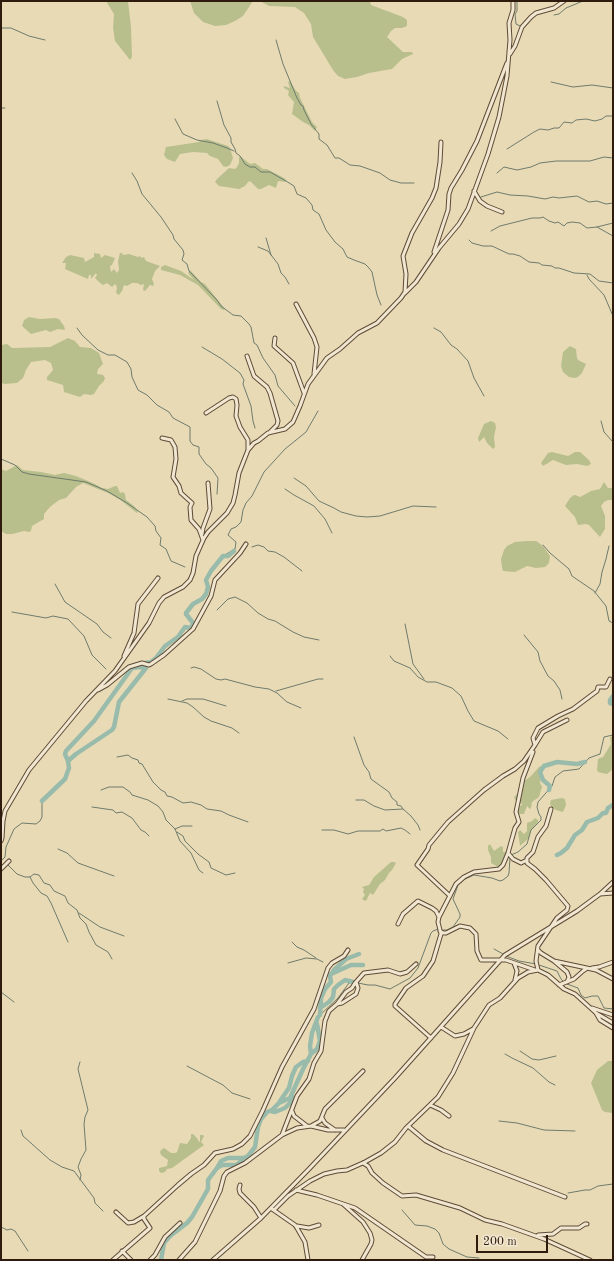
<!DOCTYPE html>
<html>
<head>
<meta charset="utf-8">
<style>
  body { margin:0 }
  #map { position:relative; width:614px; height:1261px; overflow:hidden; background:#e9dab6; font-family:"Old Standard TT",serif }
  canvas { display:block }
  .frame { position:absolute; inset:0; border:2px solid #2f1b0e; pointer-events:none }
  .scale { position:absolute; left:476px; top:1235px; width:72px; height:18px; box-sizing:border-box; border:2px solid #2f1b0e; border-top:0; padding-left:5px; font-size:12px; line-height:14px; white-space:nowrap; color:#2f1b0e; -webkit-text-stroke:3px #f1e7d0; paint-order:stroke }
</style>
</head>
<body>
<div id="map">
<canvas width="614" height="1261"></canvas>
<div class="frame"></div>
<div class="scale">200 m</div>
</div>
<script>
const ctx = document.querySelector('canvas').getContext('2d');
ctx.lineJoin = 'round';
function fillPath(path, color) { ctx.fillStyle = color; ctx.fill(path, 'evenodd'); }
const poly = rows => new Path2D(rows.map(r => 'M' + r).join(''));
function stroke(path, color, width, dash) { ctx.strokeStyle = color; ctx.lineWidth = width; ctx.lineCap = dash ? 'butt' : 'round'; ctx.setLineDash(dash || []); ctx.stroke(path); }
fillPath(poly([
  [106,1,128,1,131,27,132,57,130,60,115,41,113,28,114,14],
  [190,1,253,1,243,16,235,21,226,25,215,26,203,22,194,13],
  [260,1,370,1,371,5,403,17,407,20,407,26,402,28,395,28,391,31,387,37,403,52,412,52,413,54,402,59,392,69,369,73,357,77,345,79,338,76,333,70,313,37,311,24,304,13,295,7,269,6],
  [290,81,296,91,299,93,300,98,312,122,317,127,315,131,309,125,303,122,292,114,294,102,288,95,289,91,284,88,284,86,290,88,288,82],
  [207,139,228,146,230,148,233,158,230,165,226,167,223,166,218,159,210,156,207,153,193,152,180,154,175,162,167,159,164,155,166,147,199,142,201,140],
  [240,156,250,164,255,163,263,169,267,169,284,178,286,180,286,182,278,181,276,188,269,185,261,189,258,189,250,181,248,182,245,186,239,189,219,186,215,182,217,179,229,168,235,169,237,167,239,163,239,158],
  [94,253,100,254,101,258,105,255,115,258,112,265,110,266,111,272,114,269,117,273,119,270,118,261,120,253,122,253,123,255,129,254,138,257,140,256,141,258,144,257,146,261,160,266,155,271,152,279,154,284,153,286,150,285,145,291,143,290,144,284,141,285,137,283,132,283,127,286,124,285,122,291,119,295,116,293,117,287,115,284,112,287,107,283,103,285,99,282,95,278,97,275,96,273,91,279,91,275,89,275,88,279,65,269,66,263,62,263,66,257,70,255,84,258,85,262,94,257],
  [165,265,181,271,194,280,188,273,190,270,201,282,205,284,225,309,224,310,221,309,198,285,180,275,161,270,161,267],
  [29,317,40,319,55,318,59,319,64,326,65,330,58,329,50,332,46,330,31,334,22,326,24,320],
  [68,338,75,341,80,347,91,348,99,353,103,364,98,369,97,374,103,375,105,378,104,381,99,386,94,394,91,395,84,394,80,397,64,392,63,385,47,380,47,377,53,370,51,363,45,360,31,362,26,370,23,378,17,383,4,384,1,382,1,345,7,344,12,348,50,347],
  [570,346,576,349,577,358,578,360,586,364,582,373,578,377,574,378,569,377,563,372,561,366,563,352],
  [491,421,495,423,496,427,494,437,495,447,493,449,487,443,484,437,479,442,478,438,484,424],
  [552,452,568,456,575,452,580,452,589,460,591,464,587,466,577,464,566,465,553,460,543,466,541,463,548,453],
  [17,465,23,470,41,472,55,475,64,473,76,476,95,484,102,488,108,489,115,486,117,486,120,493,123,492,125,494,126,500,134,506,138,511,137,513,119,499,108,493,83,483,76,487,66,498,59,500,50,507,44,514,44,519,32,526,31,531,29,532,24,531,12,534,6,534,1,531,1,469,6,471],
  [604,482,608,488,613,488,613,500,608,500,604,502,601,506,605,516,605,529,600,537,589,525,586,524,578,525,575,517,565,506,570,498,574,495,575,495,580,497,591,491,600,489],
  [527,541,536,541,543,546,550,556,549,563,545,567,536,568,527,566,515,572,503,571,502,567,501,559,504,550,507,546,515,542],
  [613,736,613,769,607,774,602,773,598,772,597,770,598,759,603,757,611,744,610,737],
  [541,766,543,769,540,783,542,787,539,797,532,802,531,808,530,809,527,806,524,814,518,814,517,810,523,803,520,804,516,801,514,797,519,792,524,781,530,777,539,767],
  [562,798,565,799,566,805,563,812,556,810,551,806,550,803,551,800],
  [535,818,538,820,538,822,531,830,529,838,520,846,518,832,520,830,524,834,527,831,527,823,532,821],
  [490,844,494,851,501,846,503,847,503,852,506,852,507,854,503,858,503,862,498,867,491,863,491,857,488,850,488,846],
  [391,862,394,862,396,863,392,870,389,873,385,880,380,884,373,895,370,893,366,901,363,900,362,899,365,895,363,892,364,889,362,887,369,885,374,877],
  [608,1061,613,1061,613,1113,605,1112,602,1110,591,1083,597,1070],
  [191,1134,193,1134,197,1138,199,1142,200,1141,200,1135,203,1135,204,1136,201,1142,204,1145,172,1168,167,1169,165,1172,161,1173,159,1171,159,1168,167,1166,168,1160,161,1155,160,1152,161,1150,164,1148,171,1153,175,1153,177,1152,180,1143,187,1144,191,1138]
]), '#b8bf8d');
stroke(poly([
  [517,1,517,11,515,14,516,24,520,26,528,18],
  [554,15,559,14,566,8,583,1],
  [1,28,11,28,29,36,45,40],
  [276,40,283,64,297,98,301,105,303,106,304,110,311,124,319,134,319,139,327,145,335,158,339,158,350,165,360,166,380,173,390,180,401,183,414,183],
  [551,82,573,87,592,85,613,88],
  [217,101,224,125,231,138,231,142,235,149,236,153,240,156,245,164,250,167,255,167,261,172,270,172,286,181,294,186,297,194,306,198,312,205,313,210,319,214,326,230,335,242,343,249,347,257,354,260,365,264,369,268,372,272,377,295,381,305],
  [1,108,5,108],
  [175,119,183,134,197,140,213,143,227,148,234,151],
  [507,149,534,132,540,129,548,130,554,128,559,128,564,122,572,123,576,120,586,119,595,121,602,119,606,116,613,116],
  [132,173,137,181,142,194,161,217,173,235,174,239,183,250,184,254,182,260,187,264,189,271,217,300,221,306,233,315,241,316,249,324,251,327,254,343,257,345,263,358,275,375,278,386,295,406],
  [497,173,504,167,517,170,531,167,540,163,556,161,590,161,604,157,613,158],
  [481,197,497,192,510,195,528,196,545,199,553,197,559,198,577,196,589,202,597,201,606,204,613,203],
  [597,227,613,223],
  [491,231,500,226,532,218,540,218,543,217,549,221,555,223,558,222,564,226,567,223,572,222,580,223,587,228,597,227,613,236],
  [266,238,271,255],
  [469,240,472,243,483,246,492,246,509,254,513,254,520,256,529,262,539,263,542,265,552,266,555,268,559,268,574,273,590,274,599,281,613,283],
  [258,247,268,251,278,264,281,273,285,277,289,284],
  [587,275,589,279,604,295,613,316],
  [77,328,82,335,98,350,108,355,115,355,127,362,131,369,132,377,138,390,147,395,157,405,169,412,173,418,190,427,190,441,193,445,199,447,199,454,206,464,211,468,218,478,217,494],
  [434,328,441,332,451,345,457,349,468,361,474,378,484,396],
  [202,347,222,359,240,373,244,380,243,384,251,406,253,421,255,428],
  [601,421,604,432,613,442],
  [1,459,15,465,22,472,29,474,86,482,107,491,127,503,147,517,155,526,156,531,161,538,160,545,166,549,171,561,185,567],
  [294,478,306,486,319,501,334,508,341,512,356,516,367,517,380,516,413,506,436,507],
  [285,489,294,495,314,506,325,519,332,533],
  [543,545,550,553,569,569,572,576,594,591,606,606,609,621,613,623],
  [252,547,258,545,264,547,268,551,275,552,284,557,302,571],
  [223,556,235,549,236,542,228,535,231,529,236,527,241,522,243,510,246,503,252,496,264,472,285,449,306,432,318,411],
  [55,584,65,602,97,624,103,632,111,638],
  [595,593,600,584,602,572,606,559,609,546],
  [217,610,228,599,235,597,247,603,258,613,268,619,275,621,293,632,304,637,319,640],
  [12,612,46,618,53,616,68,619,84,636,92,655,106,669],
  [405,624,413,664,424,679],
  [524,635,538,652,540,661,548,676,554,681,560,690,562,699],
  [390,656,394,661,410,668,418,677,427,682,436,682,452,688,461,696,468,711,474,721,498,731,508,739],
  [191,668,194,667,201,669,216,679,221,680,225,679,255,687,269,689,277,693,287,702,301,708],
  [276,691,318,679,323,679],
  [168,699,187,703,193,707,204,717,211,721,232,728,239,733],
  [182,701,187,699,203,699,226,706],
  [354,737,364,765,369,772,371,779,389,792,392,798,397,802,397,805,401,806,403,809],
  [117,757,128,755,132,758,138,760,139,763,142,764,153,782,161,790,165,792,167,796,172,797,183,803,191,802,201,805,207,809,221,811,229,815,248,822],
  [101,790,109,787,123,787,130,792,132,795,148,800,158,806,163,812,166,820,175,829,180,841,191,853,199,870,203,873],
  [356,800,364,800,374,806,385,810,403,809,411,816,418,825,420,830],
  [92,807,113,810,116,813,122,812,132,818,141,830,145,832,149,836],
  [175,829,182,826,192,826],
  [322,830,334,830,348,834,358,831,380,831,383,829,386,831,401,828,405,830,410,834],
  [177,832,183,836,185,841,198,854,209,862,211,868,226,875,235,873],
  [58,849,67,853,78,863,114,876],
  [511,855,518,852,527,844,531,830,541,820,541,817,539,814,537,807,538,802,552,786,555,777,563,771,579,769,589,758,600,754,604,737,613,735],
  [1,861,5,857,6,847,14,829,22,823,36,824,40,821,42,817,42,801],
  [8,865,17,874,25,877,30,877,34,874,39,875,44,883,50,885,54,891,65,896,68,903,77,910,80,918,86,924,89,932,96,945,108,952,112,959],
  [30,877,33,883,41,893,47,896,51,903,68,942],
  [79,913,100,927,124,936],
  [441,930,447,930,453,927,460,917,460,914,453,899,458,885,465,879,474,875,492,878,500,881,503,880,508,876,509,873,510,858],
  [292,942,297,947,304,950,316,958],
  [494,949,503,954],
  [506,956,519,961,536,964],
  [288,963,306,958,317,959,323,962],
  [539,965,557,971,561,979,564,982],
  [358,983,368,985,375,985,390,989,410,978,418,968,431,933,433,931,438,929],
  [567,984,578,988,581,995,585,998,592,996,598,996,604,1008,613,1009],
  [1,992,14,1002],
  [318,1017,338,998,349,983,353,982],
  [520,1051,532,1059,539,1060,556,1056],
  [505,1054,512,1058,533,1068,549,1082,555,1085],
  [187,1066,223,1085,232,1093,250,1099],
  [499,1121,517,1123,544,1130,575,1131],
  [21,1130,23,1136,50,1160,62,1167,74,1171,94,1198,95,1203,103,1211],
  [80,1180,81,1175,78,1167,81,1159,86,1150,84,1124,85,1117,88,1110,78,1069,80,1062],
  [568,1193,585,1190,590,1190,598,1186,613,1184],
  [402,1210,415,1225,427,1226,435,1229,439,1233,443,1244,449,1249,467,1257,479,1258],
  [1,1227,7,1230,11,1229,15,1231,28,1251]
]), '#6e7b6c', 1);
stroke(poly([
  [613,696,610,700,610,703,613,704],
  [68,761,65,754,66,751,94,721,132,668,139,667,146,668,145,663,151,662,156,658,165,646,178,637,185,627,191,628,192,626,193,623,186,614,186,613,193,604,202,599,206,594,208,587,206,580,211,571,223,556,228,556,234,551],
  [549,790,550,786,543,780,540,772,544,766,557,762,577,764,585,762],
  [42,801,65,779,69,768,68,761,76,754,112,730,114,727,119,702,146,668],
  [557,855,561,853,567,848,575,835,582,830,587,822,598,818,603,813,606,813,608,808,613,805],
  [331,974,351,965,363,965],
  [320,1008,329,1002,333,997,334,989,338,985,345,980,353,982],
  [320,1015,321,998,325,989,331,982,330,976,334,970,346,959,359,954],
  [311,1054,317,1049,320,1041,317,1024],
  [280,1101,289,1088,292,1076,296,1067,303,1062,308,1061],
  [271,1111,275,1112,285,1108,290,1103,292,1096],
  [217,1168,222,1165,236,1165,247,1157],
  [161,1260,164,1243,170,1236,187,1223,192,1217,208,1189,208,1180,217,1168,221,1161,228,1158,244,1158,248,1156,255,1147,258,1127,261,1119,267,1112,272,1110,279,1103,290,1098,303,1069,311,1054,310,1046,312,1033,318,1017]
]), '#98bbab', 4.5);
const minor = poly([
  [510,54,515,46,522,27,531,17,536,13,554,8,564,1],
  [474,191,480,201,487,206,502,212],
  [434,252,448,210,449,194,451,188,462,170,477,141,507,63],
  [405,293,416,282,439,248,459,224,468,209,488,154,499,117,507,76,510,40,509,23,513,10,513,1],
  [296,304,314,338,317,347,314,374],
  [275,338,274,346,293,363,304,393],
  [247,356,254,376,267,387,270,393,278,421,277,425,270,432],
  [206,413,229,398,233,397,236,399,237,405,236,416,240,427,248,440,248,449],
  [162,438,171,440,175,447,176,459,173,477,179,486,181,493,192,503,190,507,191,520,199,529,203,540],
  [202,534,203,528,210,509,208,483],
  [124,656,134,633,138,604,158,578],
  [98,690,107,685,129,667,142,663,149,665,151,664,164,655,193,629,211,596,215,580,240,553,246,544],
  [535,745,543,732,567,720],
  [1,841,2,838,3,821,5,811,29,770,86,701,115,671,149,623,159,603,164,597,183,587,190,580,193,573,196,556,204,538,208,532,227,513,233,503,235,495,239,473,248,450,254,443,258,441,268,433,285,429,293,422,300,406,308,384,327,358,340,349,358,333,377,323,401,298,405,292,406,274,403,256,412,233,432,198,436,188,440,162,441,142],
  [527,860,521,863,513,859,508,853,515,828,519,822,516,812,523,778,533,752],
  [1,869,9,861],
  [600,894,613,893],
  [450,896,417,865,428,849,429,845,448,822,484,790,503,776,515,769,524,761,535,745,533,738,538,728,558,716,573,709,597,691,598,687,606,687,610,679],
  [398,924,403,914,418,901,432,908,436,911,439,917],
  [440,931,443,933,446,933,460,926,470,928,476,934,477,951,481,960,506,960,535,970],
  [538,950,541,953,554,961,567,972,569,977,567,982],
  [554,961,596,970,613,979],
  [514,963,517,971,515,980],
  [592,968,599,967,613,962],
  [538,970,548,975,564,989,575,994,596,1013,613,1023],
  [559,985,574,979,583,971,586,969],
  [337,1004,346,992,352,988,355,983],
  [592,1008,613,1015],
  [596,1013,600,1020,613,1028],
  [441,1027,455,1036,464,1034,473,1029],
  [431,1038,395,1006,395,1004,406,988,423,976,433,961,441,934,438,922,439,917,456,884,464,877,474,872,499,869,503,865,508,853],
  [430,1105,441,1110,449,1116],
  [292,1111,294,1116,307,1126],
  [322,1118,325,1123,335,1130],
  [311,1126,320,1121,325,1109,363,1071],
  [408,1126,426,1141,443,1150,565,1197],
  [282,1135,297,1128,311,1126,328,1130,344,1130],
  [363,1163,368,1166,372,1173,383,1183,402,1196,416,1195,460,1208,485,1220,502,1224,544,1239,590,1260],
  [240,1185,239,1189,240,1193,254,1207,261,1218],
  [296,1190,317,1195,355,1208,426,1257,433,1257],
  [344,1205,363,1222,370,1233,372,1240,371,1244,362,1260],
  [272,1209,295,1225,297,1228,305,1242,308,1260],
  [274,1210,288,1196,310,1181,324,1174,337,1171,347,1170,365,1162,381,1153,395,1142,406,1128,438,1097,453,1073,474,1028,489,1005,500,998,518,978,528,972,538,970,536,961,538,946,557,918,567,910,568,906,546,880,535,869,527,863,527,858,533,852,538,837,546,826,551,809],
  [116,1212,128,1223,134,1222,144,1216],
  [297,1226,309,1228,319,1225],
  [538,1235,553,1234,561,1228,579,1228,585,1224,587,1224],
  [122,1251,131,1260],
  [113,1260,150,1228,144,1219,144,1216,178,1185,191,1174,204,1165,215,1153,233,1149,242,1144,250,1136,263,1110,282,1067,314,1009,328,968,332,963,344,956,348,950],
  [150,1260,155,1255,165,1237,180,1223],
  [179,1260,195,1242,220,1191,224,1176,227,1172,245,1163,282,1135,297,1096,309,1079,314,1063,321,1051,325,1021,329,1011,337,1004,342,1003,356,994,358,988,356,982,364,973,388,970,400,974,407,972,416,964],
  [213,1260,261,1218,309,1169,395,1078,505,955,577,911,600,894,613,882]
]);
stroke(minor, '#5e4b38', 5);
stroke(minor, '#f1e7d0', 3);
</script>
</body>
</html>
